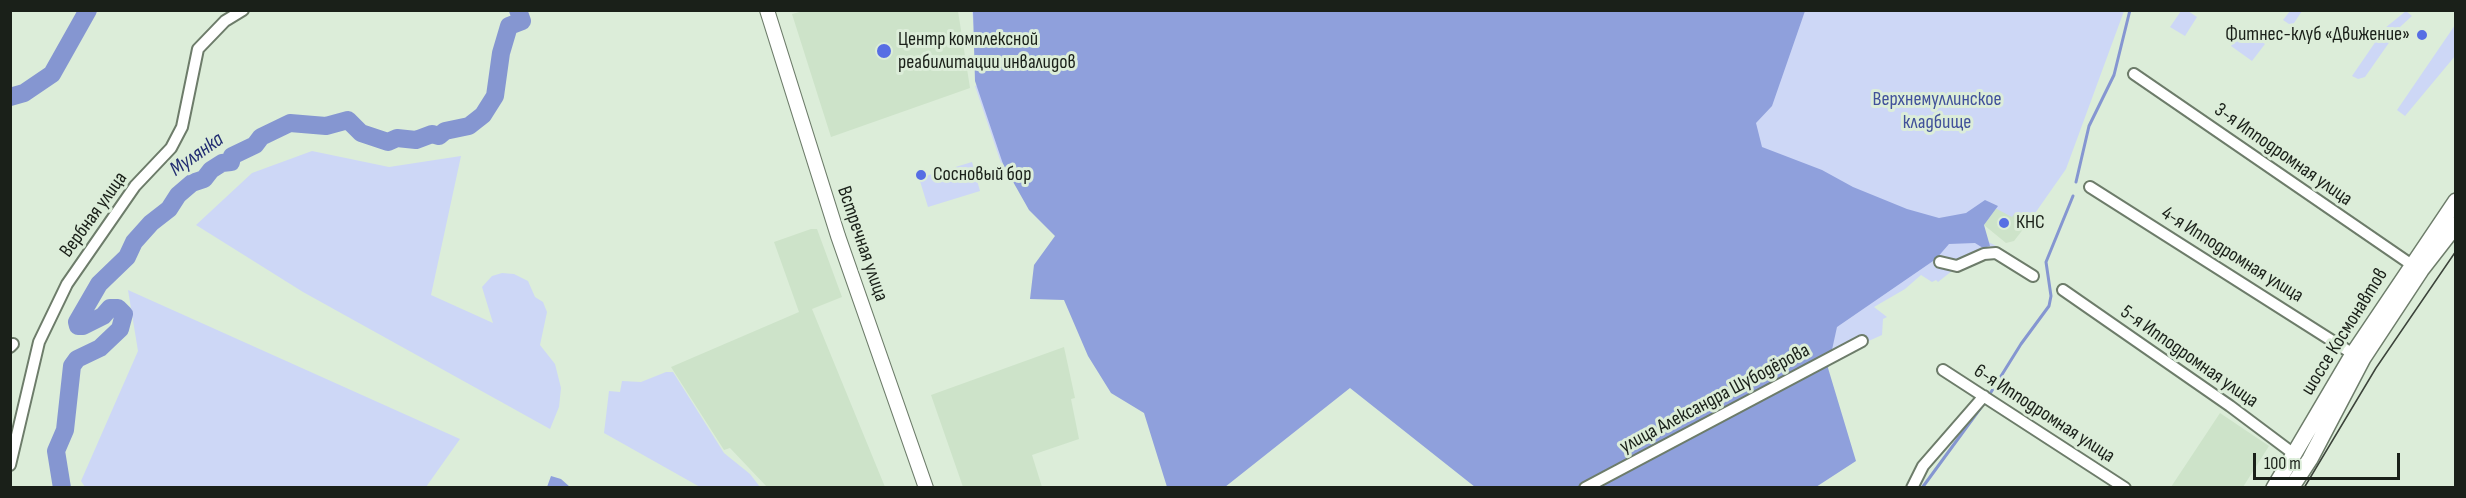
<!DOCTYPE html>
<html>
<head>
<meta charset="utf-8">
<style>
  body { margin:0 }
  #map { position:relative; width:2466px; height:498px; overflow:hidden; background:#dcedd9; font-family:"Sofia Sans Condensed",sans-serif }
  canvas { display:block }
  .frame { position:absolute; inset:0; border:12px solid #1a2019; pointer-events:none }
  .scale { position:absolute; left:2253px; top:453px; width:147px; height:27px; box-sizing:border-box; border:3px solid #1a2019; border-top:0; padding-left:8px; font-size:18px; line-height:21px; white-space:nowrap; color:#1a2019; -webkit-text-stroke:4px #dcedd9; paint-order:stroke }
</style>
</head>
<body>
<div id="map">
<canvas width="2466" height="498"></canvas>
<div class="frame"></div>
<div class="scale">100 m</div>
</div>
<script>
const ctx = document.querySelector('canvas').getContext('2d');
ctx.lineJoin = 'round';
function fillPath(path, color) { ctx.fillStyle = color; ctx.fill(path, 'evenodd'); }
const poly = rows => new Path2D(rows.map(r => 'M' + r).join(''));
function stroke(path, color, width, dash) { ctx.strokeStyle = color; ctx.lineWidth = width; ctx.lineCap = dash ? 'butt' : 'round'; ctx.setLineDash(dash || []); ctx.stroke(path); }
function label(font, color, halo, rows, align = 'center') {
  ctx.font = font + ' "Sofia Sans Condensed",sans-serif'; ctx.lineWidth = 6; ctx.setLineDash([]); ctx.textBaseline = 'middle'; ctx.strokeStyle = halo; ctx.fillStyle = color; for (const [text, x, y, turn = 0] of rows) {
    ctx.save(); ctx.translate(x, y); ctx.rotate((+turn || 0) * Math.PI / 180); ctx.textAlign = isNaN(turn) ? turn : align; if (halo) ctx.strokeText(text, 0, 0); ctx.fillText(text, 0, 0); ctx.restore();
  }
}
fillPath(poly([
  [807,10,958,11,970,88,831,137,792,14],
  [1998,206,2031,219,2014,241,2006,243,1984,225],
  [811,229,817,229,842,297,812,309,885,487,767,487,730,448,724,450,671,367,799,312,774,242],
  [1064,347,1075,398,1071,399,1079,439,1032,455,1042,487,963,487,931,395],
  [2220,413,2269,446,2243,487,2171,487]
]), '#cde3c9');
fillPath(poly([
  [972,11,2124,11,2066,169,2031,219,2015,213,2012,217,1991,206,1966,230,1998,247,1952,271,1938,282,1936,280,1932,282,1921,275,1905,289,1874,307,1887,317,1883,319,1882,335,1795,374,1599,488,1194,96,1001,163,975,86,981,84],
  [2181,11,2188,11,2197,17,2185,36,2170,27],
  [2290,11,2302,11,2294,23,2289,24,2283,20],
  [2406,11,2412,16,2400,27,2365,77,2358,79,2352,76,2385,28],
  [2455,25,2455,56,2405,116,2397,110],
  [2244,29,2265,44,2252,61,2231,46],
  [312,151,389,167,461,156,431,295,493,323,482,287,492,276,502,273,514,274,528,281,535,297,543,302,547,312,540,345,555,364,561,388,559,407,550,429,303,292,196,225,252,173],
  [972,162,980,191,928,207,919,178],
  [128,290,460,439,426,487,85,487,81,481,138,351],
  [666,372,673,372,724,453,750,474,760,487,700,487,604,433,609,391,620,392,622,381,641,382]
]), '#cdd7f6');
fillPath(poly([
  [973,11,1805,11,1772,106,1756,123,1762,147,1822,170,1853,187,1907,209,1939,218,1966,213,1985,200,1998,206,1984,225,1990,246,1983,248,1975,243,1949,244,1936,259,1837,327,1828,368,1856,461,1816,487,1475,487,1350,388,1225,487,1167,487,1144,413,1111,393,1088,356,1064,300,1030,299,1034,265,1055,236,1029,210,1003,164,975,81],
  [551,476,561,479,570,487,547,487]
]), '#8fa0dc');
stroke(poly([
  [2076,182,2089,126,2114,75,2130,10],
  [1988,397,2021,344,2049,306,2051,296,2046,262,2073,196],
  [1922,488,1985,402]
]), '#8596d1', 3);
stroke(poly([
  [10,97,24,93,52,74,88,10],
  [62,488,56,451,65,430,72,366,77,359,100,348,120,329,124,314,118,308,110,308,103,316,83,326,78,326,77,322,99,284,127,257,134,242,151,223,169,209,178,195,192,183,204,179,211,170,222,163,231,162,232,156,255,145,261,137,290,123,326,126,348,120,361,133,388,142,397,138,416,140,432,134,439,136,445,131,469,126,483,115,495,96,501,53,509,26,522,21,518,10]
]), '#8596d1', 18);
const minor = poly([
  [2134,74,2412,265],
  [2090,187,2353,354],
  [1940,262,1957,266,1984,254,1996,253,2033,276],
  [2063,290,2230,406,2294,454],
  [10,347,13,344],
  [1943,370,2125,488],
  [10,465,39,342,67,284,135,186,171,148,182,127,198,49,225,21,243,10],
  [1585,488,1862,341],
  [1912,488,1923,466,1984,396]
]);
const secondary = poly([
  [767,10,838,236,926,488]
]);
const primary = poly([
  [2274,488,2353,354,2456,201],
  [2291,488,2310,459,2363,358,2421,270,2456,225]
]);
stroke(minor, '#6d7c6a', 14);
stroke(secondary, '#6d7c6a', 16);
stroke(primary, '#6d7c6a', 18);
stroke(minor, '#fff', 10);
stroke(secondary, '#fff', 14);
stroke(primary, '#fff', 15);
stroke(poly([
  [2304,488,2376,368,2456,251]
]), '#3b433a', 1.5);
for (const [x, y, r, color] of [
  [2422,35,6,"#576ee4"],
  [884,51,8,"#576ee4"],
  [921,175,6,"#576ee4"],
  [2004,223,6,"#576ee4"]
]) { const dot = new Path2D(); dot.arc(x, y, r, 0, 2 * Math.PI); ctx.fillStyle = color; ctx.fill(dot); stroke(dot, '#dcedd9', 2); }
label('20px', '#1a2019', '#dcedd9', [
  ["Фитнес-клуб «Движение»",2410,35,"right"],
  ["Центр комплексной",898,40],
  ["реабилитации инвалидов",898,63],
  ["Сосновый бор",933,175],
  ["КНС",2016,223]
], 'left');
label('20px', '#41519a', '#dcedd9', [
  ["Верхнемуллинское",1937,100],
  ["кладбище",1937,123]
]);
label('20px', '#1a2019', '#dcedd9', [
  ["3-я Ипподромная улица",2283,155,35],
  ["Вербная улица",94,215,-54],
  ["Встречная улица",862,244,71],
  ["4-я Ипподромная улица",2232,255,32],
  ["шоссе Космонавтов",2345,332,-58],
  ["5-я Ипподромная улица",2189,357,35],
  ["улица Александра Шубодёрова",1715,399,-28],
  ["6-я Ипподромная улица",2044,414,33]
]);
label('italic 21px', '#212c71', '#dcedd9', [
  ["Мулянка",197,155,-35]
]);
</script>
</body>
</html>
